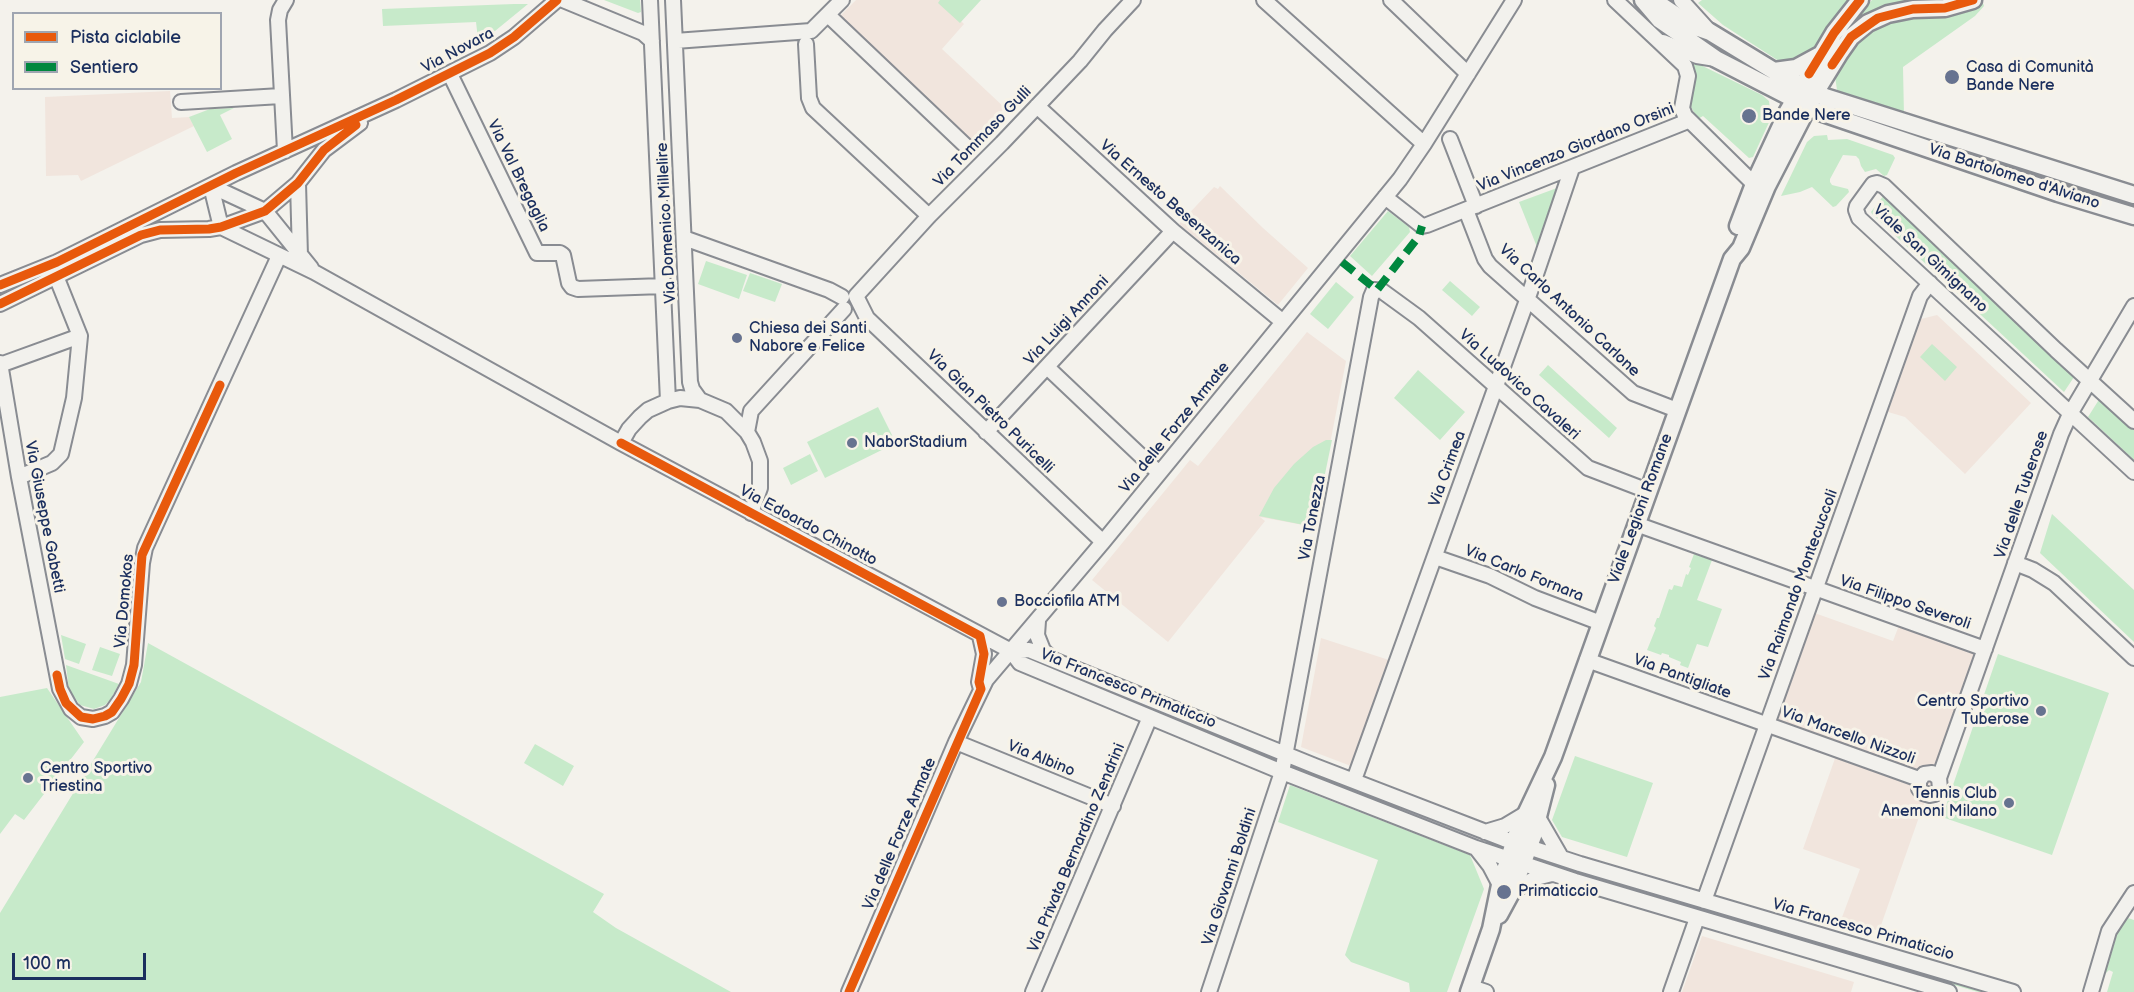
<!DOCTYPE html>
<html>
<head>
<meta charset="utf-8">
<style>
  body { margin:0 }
  #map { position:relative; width:2134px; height:992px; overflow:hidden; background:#f4f2ec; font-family:"Balsamiq Sans",sans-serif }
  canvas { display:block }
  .legend { position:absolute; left:12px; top:12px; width:210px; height:78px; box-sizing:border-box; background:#f7f3e8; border:2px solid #9fa5b1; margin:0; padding:8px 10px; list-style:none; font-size:18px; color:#1b2f5e }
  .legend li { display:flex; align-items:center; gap:12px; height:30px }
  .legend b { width:30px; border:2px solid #9fa5b1 }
  .scale { position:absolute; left:12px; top:953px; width:134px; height:27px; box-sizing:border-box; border:3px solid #1b2f5e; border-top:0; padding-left:8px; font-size:18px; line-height:21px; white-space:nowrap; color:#1b2f5e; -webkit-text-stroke:4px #f7f3e8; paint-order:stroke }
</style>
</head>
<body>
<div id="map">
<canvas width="2134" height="992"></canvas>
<ul class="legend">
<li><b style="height:8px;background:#e8590c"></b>Pista ciclabile</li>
<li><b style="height:8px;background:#00873e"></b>Sentiero</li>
</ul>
<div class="scale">100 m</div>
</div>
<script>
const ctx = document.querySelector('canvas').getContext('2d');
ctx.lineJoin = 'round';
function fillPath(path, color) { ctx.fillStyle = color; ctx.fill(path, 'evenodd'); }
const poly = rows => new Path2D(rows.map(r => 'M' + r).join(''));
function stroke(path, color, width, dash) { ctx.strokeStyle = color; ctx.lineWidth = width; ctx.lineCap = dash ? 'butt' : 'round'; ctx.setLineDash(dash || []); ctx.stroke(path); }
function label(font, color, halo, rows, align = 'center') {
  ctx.font = font + ' "Balsamiq Sans",sans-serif'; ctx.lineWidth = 6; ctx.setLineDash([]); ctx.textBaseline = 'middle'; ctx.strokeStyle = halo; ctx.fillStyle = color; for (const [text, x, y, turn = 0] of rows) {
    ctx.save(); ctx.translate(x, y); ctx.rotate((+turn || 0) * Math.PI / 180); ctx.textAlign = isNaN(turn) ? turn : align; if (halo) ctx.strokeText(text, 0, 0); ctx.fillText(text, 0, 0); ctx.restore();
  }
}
fillPath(poly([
  [856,0,940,0,964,24,942,49,1005,108,971,145,840,16],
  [170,91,172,118,189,117,194,126,81,181,78,175,46,176,45,97],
  [1220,186,1263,228,1308,268,1278,305,1179,224,1214,187,1218,189],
  [1937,315,2031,403,1965,474,1905,417,1888,412,1921,319],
  [1307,332,1346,361,1314,527,1260,517,1265,521,1168,642,1092,580,1190,460,1198,466],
  [1809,611,1893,641,1903,615,1987,646,1919,817,1879,931,1841,920,1860,869,1803,849,1839,747,1770,721],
  [1321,638,1389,660,1351,766,1301,747],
  [1702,936,1854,982,1851,992,1682,992]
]), '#f1e5dd');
fillPath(poly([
  [604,0,640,0,641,12,638,13],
  [940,0,981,0,960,23,938,3],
  [1702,0,1853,0,1829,27,1806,62,1782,63,1723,25,1698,3],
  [1872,0,1945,0,1854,28,1850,24],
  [1983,3,1984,6,1975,16,1903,67,1904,116,1840,93,1837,90,1835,76,1844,57,1864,34,1883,24,1911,16,1939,17,1955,14],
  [514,4,528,4,495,31,478,39,476,22,383,26,382,9],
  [1678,54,1762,95,1769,101,1771,118,1753,157,1749,158,1703,116,1698,119,1691,107,1691,93],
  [234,108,220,115,232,139,207,152,189,117,210,109],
  [1903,128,2067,182,2067,184,2064,187,1900,135],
  [1827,135,1828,140,1847,139,1893,155,1895,158,1887,175,1884,176,1876,169,1865,172,1861,166,1859,159,1856,156,1843,155,1830,179,1830,182,1832,185,1848,189,1849,192,1836,206,1833,207,1812,187,1800,192,1781,196,1807,142,1814,136],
  [1557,188,1558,189,1537,247,1519,202],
  [1884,195,2076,374,2064,392,1872,214,1871,212],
  [1388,211,1409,227,1410,232,1372,276,1350,256],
  [706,261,747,275,739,299,698,284],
  [750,273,782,284,775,302,743,291],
  [1450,281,1480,307,1472,316,1442,290],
  [1336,282,1354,297,1328,329,1310,314],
  [1932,344,1957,367,1945,381,1920,357],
  [1548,365,1617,428,1609,438,1539,375],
  [1418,370,1465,412,1440,440,1394,398],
  [2100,398,2134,430,2134,460,2088,417],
  [878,407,896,443,825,478,807,442],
  [1326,440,1332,440,1314,527,1259,516,1274,488,1294,464,1313,447],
  [810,454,818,471,791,485,783,468],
  [2052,514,2134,590,2134,642,2040,553],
  [1694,554,1712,560,1697,600,1722,609,1708,647,1697,644,1688,668,1680,665,1681,662,1669,657,1669,655,1662,653,1661,655,1647,650,1656,628,1654,626,1657,618,1659,618,1669,589,1672,590,1674,585,1682,587,1686,574,1688,575,1691,568,1689,567],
  [61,635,86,644,79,664,65,659],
  [148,643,604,894,593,912,616,928,731,992,0,992,0,913,141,682],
  [100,647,120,654,112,676,92,670],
  [1998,654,2109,693,2052,855,1942,817],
  [66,665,119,684,110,700,105,705,94,709,80,705,69,690],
  [47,688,84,742,24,820,15,814,0,834,0,697],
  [1124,696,1203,728,1204,730,1202,732,1123,699,1122,697],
  [535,744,574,766,563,786,524,763],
  [1575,756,1653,783,1627,857,1562,837,1552,820],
  [1290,785,1470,855,1484,889,1447,992,1410,992,1409,983,1351,962,1345,955,1378,860,1278,822],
  [1588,873,1680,900,1679,904,1583,875],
  [1725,913,1890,962,1889,966,1724,917],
  [2128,918,2134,920,2134,992,2107,992,2113,972,2109,970,2105,974,2117,934],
  [1907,967,1992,992,1978,992,1906,971]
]), '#c7eaca');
const minor = poly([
  [563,0,643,33,652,41],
  [650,0,668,401],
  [673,0,690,382,692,389,700,400],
  [1264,0,1424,144],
  [1391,0,1468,74],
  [1615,0,1685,66,1688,76,1682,108,1685,116,1754,184],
  [1681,0,1710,32],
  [828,15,968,148],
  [675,41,811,31,842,0],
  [1663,42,1697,56,1716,59],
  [806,44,809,98,813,108,929,216],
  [450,74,537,253,560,253,563,255,569,283,572,287,578,289,663,286],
  [181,102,281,96],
  [1037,106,1173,231,1283,322],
  [1450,139,1476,206],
  [285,151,278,20,280,10,286,0],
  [298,183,300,256],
  [211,186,221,227,314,272,621,443,1011,651,1020,663,1282,772,1476,848,1575,881,1949,992],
  [211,186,265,211,311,268],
  [1385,197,1422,226,1427,225,1688,121],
  [1466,210,1485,259,1490,266,1633,393,1677,410],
  [684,238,829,290,842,297],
  [0,285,57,262,236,173,396,100,490,53,514,37,557,0],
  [856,296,929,216,1002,143,1080,61,1105,30,1133,0],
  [856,296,867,318,1103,542],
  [0,304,141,235,160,230,209,229,221,227,265,211,298,183,324,150,360,123],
  [0,363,19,477,60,689,71,709,81,717,93,719,105,716,112,712,121,699,129,684,134,665,142,563,145,548,279,256],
  [0,365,80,336],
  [1047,367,1159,473],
  [2134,421,2056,350,1884,186,1877,183,1873,184,1857,206,1856,210,1859,218,2134,472],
  [747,432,751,411,844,309],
  [986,432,1173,231],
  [621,443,629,429,640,417,648,410,668,401,680,398,700,400,726,411,747,432,753,442,760,461,760,488,751,513],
  [19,477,52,463,61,454,74,398,80,336,56,276],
  [1636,524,1985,649],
  [1435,557,1490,576,1535,598,1601,623],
  [2015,563,2033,570,2054,583,2134,658],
  [1038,621,1037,635,1043,650,1052,659],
  [980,636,984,654,979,682,981,689],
  [1011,651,1029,650,1315,766,1504,839,1580,864,2013,992],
  [1587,660,1919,779],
  [956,742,1113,806],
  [1939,778,1932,773,1924,774,1919,781,1919,789,1923,793,1930,795,1935,794,1940,789,1939,778,2061,434,2070,414,2134,306],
  [1354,780,1531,289,1572,168],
  [1539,819,1561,857],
  [1485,832,1505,826,1525,814],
  [1476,848,1490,866,1500,885],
  [1512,891,1536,878,1552,874],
  [1704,901,1920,296,1930,283],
  [1471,987,1486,992],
  [849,992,956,742,986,680,1103,542,1400,179,1424,144,1514,0],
  [1033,992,1150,717],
  [1209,992,1282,772,1371,297,1374,290,1382,291,1419,318,1588,468,1648,491],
  [1671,992,1697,918],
  [2091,992,2109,931,2134,893]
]);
const major = poly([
  [1643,0,1660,20,1716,59,1817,111,2058,193,2134,216],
  [1653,0,1690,25,1710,32,1774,71,1825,97,2134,195],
  [1774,71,1796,68,1820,55],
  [1738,226,1754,184,1788,111,1834,33,1860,0],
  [1499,915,1512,891,1533,836,1546,785],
  [1469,992,1491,929,1500,885,1518,831,1553,757,1732,259,1741,248,1767,186,1815,93,1839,54,1851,37,1868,23,1888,14,1913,9,1945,8,1973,0]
]);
stroke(minor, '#898c92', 18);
stroke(major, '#898c92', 21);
stroke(minor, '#f2f1ed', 14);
stroke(major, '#f2f1ed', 16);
stroke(poly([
  [1342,262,1377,290,1419,236,1422,226]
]), '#00873e', 8, [15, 8]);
stroke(poly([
  [1832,65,1851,37,1878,18,1913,9,1945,8,1973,0],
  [1809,74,1834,33,1860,0],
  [0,285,57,262,236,173,396,100,490,53,514,37,557,0],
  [0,304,141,235,160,230,209,229,221,227,265,211,298,183,324,150,356,125],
  [621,443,980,636,984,654,979,682,981,689,849,992],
  [57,675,60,689,66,703,81,717,93,719,105,716,112,712,121,699,129,684,134,665,142,555,220,385]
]), '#e8590c', 9);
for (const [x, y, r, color] of [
  [1952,77,8,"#677390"],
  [1749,116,8,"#677390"],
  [737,338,6,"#677390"],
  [852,443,6,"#677390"],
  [1002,602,6,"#677390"],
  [2041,711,6,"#677390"],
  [28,778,6,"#677390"],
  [2009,803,6,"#677390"],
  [1504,892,8,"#677390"]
]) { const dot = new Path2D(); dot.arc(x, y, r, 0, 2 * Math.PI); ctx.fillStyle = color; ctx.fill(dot); stroke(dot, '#f7f3e8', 2); }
label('16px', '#1b2f5e', '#f7f3e8', [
  ["Via Novara",458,51,-28],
  ["Via Tommaso Gulli",983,137,-46],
  ["Via Vincenzo Giordano Orsini",1576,148,-22],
  ["Via Val Bregaglia",518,176,64],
  ["Via Bartolomeo d'Alviano",2014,177,18],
  ["Via Ernesto Besenzanica",1170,203,41],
  ["Via Domenico Millelire",667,223,-93],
  ["Viale San Gimignano",1930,259,43],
  ["Via Carlo Antonio Carlone",1569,311,43],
  ["Via Luigi Annoni",1067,321,-47],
  ["Via Ludovico Cavaleri",1519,385,42],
  ["Via Gian Pietro Puricelli",990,412,44],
  ["Via delle Forze Armate",1175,428,-51],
  ["Via Crimea",1448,469,-70],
  ["Via delle Tuberose",2022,495,-71],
  ["Viale Legioni Romane",1641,509,-70],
  ["Via Giuseppe Gabetti",44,517,79],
  ["Via Tonezza",1313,518,-79],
  ["Via Edoardo Chinotto",808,526,28],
  ["Via Carlo Fornara",1524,574,22],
  ["Via Raimondo Montecuccoli",1799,585,-70],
  ["Via Domokos",125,601,-85],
  ["Via Filippo Severoli",1905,603,19],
  ["Via Pantigliate",1682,677,20],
  ["Via Francesco Primaticcio",1128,689,22],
  ["Via Marcello Nizzoli",1848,736,20],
  ["Via Albino",1041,759,22],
  ["Via delle Forze Armate",900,834,-67],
  ["Via Privata Bernardino Zendrini",1077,848,-67],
  ["Via Giovanni Boldini",1230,877,-72],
  ["Via Francesco Primaticcio",1863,930,16]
]);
label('16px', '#1b2f5e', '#f7f3e8', [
  ["Casa di Comunità",1966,68],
  ["Bande Nere",1966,86],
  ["Bande Nere",1762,116],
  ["Chiesa dei Santi",749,329],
  ["Nabore e Felice",749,347],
  ["NaborStadium",864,443],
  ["Bocciofila ATM",1014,602],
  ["Centro Sportivo",2029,702,"right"],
  ["Tuberose",2029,720,"right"],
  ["Centro Sportivo",40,769],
  ["Triestina",40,787],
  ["Tennis Club",1997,794,"right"],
  ["Anemoni Milano",1997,812,"right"],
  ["Primaticcio",1518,892]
], 'left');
</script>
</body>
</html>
